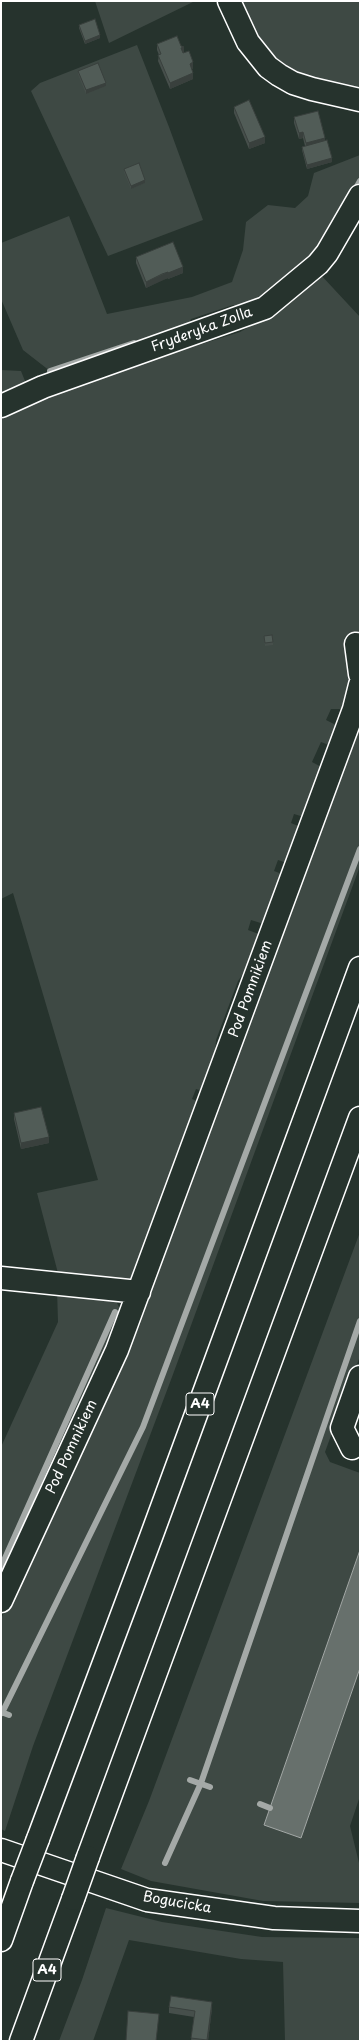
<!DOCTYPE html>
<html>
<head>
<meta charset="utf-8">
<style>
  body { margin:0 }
  #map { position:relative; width:361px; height:2042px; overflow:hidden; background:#26332d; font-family:"Playpen Sans",sans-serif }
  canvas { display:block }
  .frame { position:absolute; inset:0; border:2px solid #fff; pointer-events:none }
</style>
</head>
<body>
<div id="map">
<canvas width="361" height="2042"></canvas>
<div class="frame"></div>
</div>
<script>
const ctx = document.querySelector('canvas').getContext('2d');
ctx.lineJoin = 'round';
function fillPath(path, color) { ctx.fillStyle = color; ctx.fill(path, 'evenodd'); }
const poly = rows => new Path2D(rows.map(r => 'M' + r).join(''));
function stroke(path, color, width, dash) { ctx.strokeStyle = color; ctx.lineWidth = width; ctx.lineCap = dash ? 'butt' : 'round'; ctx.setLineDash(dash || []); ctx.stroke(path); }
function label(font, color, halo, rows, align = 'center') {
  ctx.font = font + ' "Playpen Sans",sans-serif'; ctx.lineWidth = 3; ctx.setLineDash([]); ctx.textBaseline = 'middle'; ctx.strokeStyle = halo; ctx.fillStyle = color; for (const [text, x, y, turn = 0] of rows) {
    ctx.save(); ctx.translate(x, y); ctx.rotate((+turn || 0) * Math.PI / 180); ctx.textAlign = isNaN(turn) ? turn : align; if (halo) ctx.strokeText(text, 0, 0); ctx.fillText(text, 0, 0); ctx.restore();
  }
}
fillPath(poly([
  [95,1,195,1,109,43],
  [237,1,360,1,360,92,336,89,286,70,260,39],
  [137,45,169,127,203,220,108,256,31,91,40,83],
  [360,155,360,181,319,248,263,301,242,308,233,305,191,319,188,326,50,371,23,350,1,299,1,243,69,216,107,314,192,297,232,282,243,250,246,222,268,205,295,208,308,196,314,173],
  [320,274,360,317,360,642,347,709,331,709,326,720,340,727,334,747,321,742,312,762,327,770,307,818,294,814,291,823,303,828,290,864,278,860,274,871,285,875,267,925,251,920,248,930,264,936,253,959,238,981,216,1040,214,1070,206,1092,196,1089,192,1099,202,1103,138,1273,130,1282,59,1277,37,1193,98,1180,13,893,1,899,1,414,62,388,240,332,277,311],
  [1,370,21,371,27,386,1,397],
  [360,721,360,866,172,1377,33,1746,5,1831,1,1829,1,1619,140,1325,157,1269],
  [360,1232,360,1356,325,1452,330,1462,360,1473,360,1550,264,1825,301,1838,360,1668,360,1796,350,1826,360,1867,360,1903,263,1901,151,1881,121,1869,149,1801],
  [57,1289,115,1299,123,1315,1,1584,1,1447,58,1322],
  [106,1908,162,1922,262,1937,360,1938,360,2041,285,2041,283,1962,241,1959,129,1940,93,2041,59,2041,82,1980]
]), '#3e4944');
const water = poly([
  [360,1550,360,1668,301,1838,264,1825,360,1550]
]);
fillPath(water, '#67706c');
stroke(water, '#a4a9a7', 1);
stroke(poly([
  [354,192,360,181],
  [50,371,134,343],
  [1,1567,115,1312],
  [1,1712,9,1715],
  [2,1713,143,1427,360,849],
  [190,1780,210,1787],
  [260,1804,270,1808],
  [165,1863,201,1783,360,1321]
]), '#a4a9a7', 6);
const minor = poly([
  [229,1,248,42,268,67,279,75,293,83,312,89,360,100],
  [1,406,43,387,265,308,318,264,327,253,360,196],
  [356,644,360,674],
  [1,1278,139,1292],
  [352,1448,342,1428,360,1377],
  [1,1601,117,1350,354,709,360,685],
  [1,1850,147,1900,274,1918,360,1921]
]);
const highway = poly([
  [38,1839,151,1537,360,968],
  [88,1857,360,1118],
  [1,1940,22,1881],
  [21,2041,73,1899]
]);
stroke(minor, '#fff', 25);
stroke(highway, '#fff', 25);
stroke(minor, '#26332d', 22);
stroke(highway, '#26332d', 22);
const highwayBridge = poly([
  [22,1881,38,1839],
  [73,1899,88,1857]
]);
stroke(highwayBridge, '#fff', 25, []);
stroke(highwayBridge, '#26332d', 22);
fillPath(poly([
  [79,25,100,38,85,44,79,28],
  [157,44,184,53,193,68,192,69,193,79,170,89,158,61,159,55,157,50],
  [78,71,106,86,86,94,78,74],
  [234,107,265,143,249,149,234,113],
  [294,117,325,141,332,162,307,169,302,150,302,147,305,146,303,138,299,139,294,123],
  [124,169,145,183,131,189,124,172],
  [136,257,183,273,168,279,168,278,162,280,146,288,136,263],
  [264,636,273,642,273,645,265,646],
  [14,1113,49,1143,21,1149,14,1119],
  [169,2007,212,2008,208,2041,191,2041,194,2017,169,2013]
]), '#464f4b');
fillPath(poly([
  [100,35,100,38,85,44,85,41],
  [184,47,184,53,181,54,181,48],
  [193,62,193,68,190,70,190,64],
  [193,73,193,79,170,89,170,83],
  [106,83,106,86,86,94,86,90],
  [303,132,303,138,299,139,299,133],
  [265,137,265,143,249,149,249,143],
  [325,138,325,144,306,149,306,143],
  [332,158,332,162,307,169,307,165],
  [145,180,145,183,131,189,131,186],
  [183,267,183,273,168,279,168,273],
  [168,272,168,278,146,288,146,282],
  [49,1137,49,1143,21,1149,21,1143],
  [212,2002,212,2008,208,2041,207,2041]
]), '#39403d');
const building = poly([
  [95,19,100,35,85,41,79,25,95,19],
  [177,36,181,46,184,47,181,48,183,53,189,51,193,62,190,64,193,73,170,83,158,55,161,54,157,44,177,36],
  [98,63,106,83,86,90,78,71,98,63],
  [249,100,265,137,249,143,234,107,249,100],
  [318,111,325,138,306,143,303,132,299,133,294,117,318,111],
  [327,140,332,158,307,165,302,147,327,140],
  [139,163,145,180,131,186,124,169,139,163],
  [173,242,183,267,168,273,168,272,162,274,146,282,136,257,173,242],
  [272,635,273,642,265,643,264,636,272,635],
  [41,1107,49,1137,21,1143,14,1113,41,1107],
  [171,1996,212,2002,207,2040,191,2038,195,2011,169,2007,171,1996],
  [128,2011,159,2014,156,2041,126,2041,128,2011]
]);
fillPath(building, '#515c57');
stroke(building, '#39403d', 1);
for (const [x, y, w] of [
  [200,1404,28],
  [47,1970,28]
]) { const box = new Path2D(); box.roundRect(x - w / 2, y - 11, w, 22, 3); ctx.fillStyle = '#26332d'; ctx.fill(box); stroke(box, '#fff', 1); }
label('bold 13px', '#fff', null, [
  ["A4",200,1404],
  ["A4",47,1970]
]);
label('14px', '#fff', '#26332d', [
  ["Fryderyka Zolla",202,330,-20],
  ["Pod Pomnikiem",251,989,-70],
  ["Pod Pomnikiem",72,1447,-65],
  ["Bogucicka",177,1903,10]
]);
</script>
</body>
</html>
